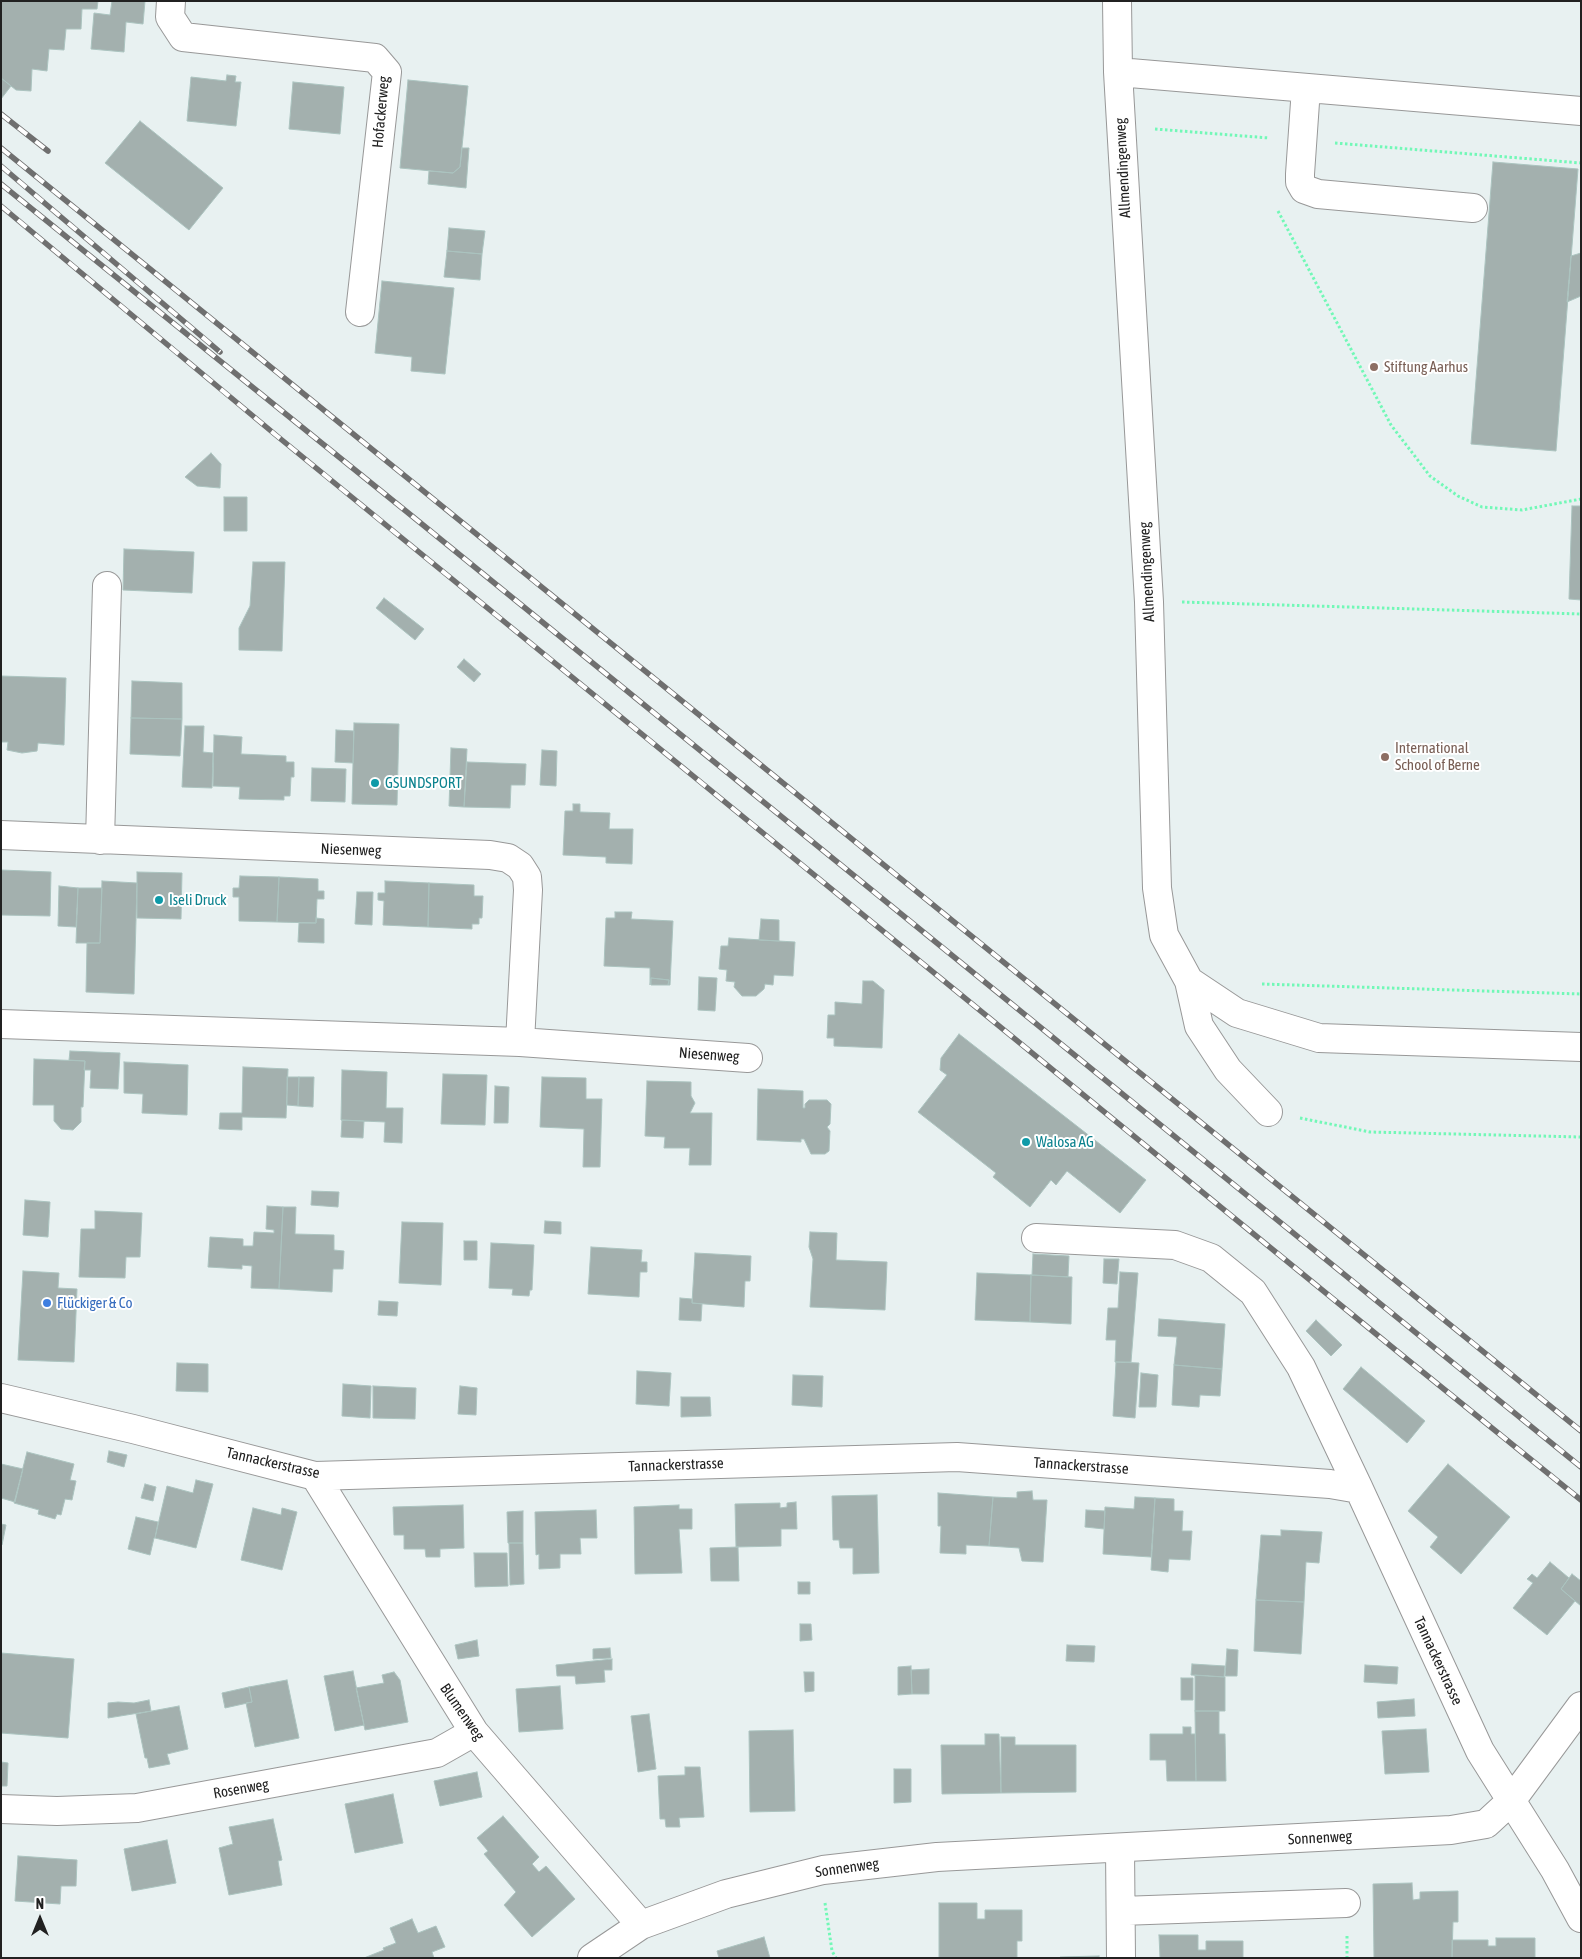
<!DOCTYPE html>
<html>
<head>
<meta charset="utf-8">
<style>
  body { margin:0 }
  #map { position:relative; width:1582px; height:1959px; overflow:hidden; background:#e8f1f1; font-family:"Asap Condensed",sans-serif }
  canvas { display:block }
  .frame { position:absolute; inset:0; border:2px solid #212121; pointer-events:none }
  .north { position:absolute; left:15px; top:1894px; width:50px; height:50px; -webkit-text-stroke:4px #fff; paint-order:stroke; rotate:0deg; font-size:14px; font-weight:700; line-height:20px; text-align:center; color:#212121 }
  .north::after { content:''; display:block; margin:auto; width:18px; height:22px; background:#212121; clip-path:polygon(50% 0,100% 100%,50% 72%,0 100%) }
</style>
</head>
<body>
<div id="map">
<canvas width="1582" height="1959"></canvas>
<div class="frame"></div>
<div class="north">N</div>
</div>
<script>
const ctx = document.querySelector('canvas').getContext('2d');
ctx.lineJoin = 'round';
function fillPath(path, color) { ctx.fillStyle = color; ctx.fill(path, 'evenodd'); }
const poly = rows => new Path2D(rows.map(r => 'M' + r).join(''));
function stroke(path, color, width, dash) { ctx.strokeStyle = color; ctx.lineWidth = width; ctx.lineCap = dash ? 'butt' : 'round'; ctx.setLineDash(dash || []); ctx.stroke(path); }
function label(font, color, halo, rows, align = 'center') {
  ctx.font = font + ' "Asap Condensed",sans-serif'; ctx.lineWidth = 4; ctx.setLineDash([]); ctx.textBaseline = 'middle'; ctx.strokeStyle = halo; ctx.fillStyle = color; for (const [text, x, y, turn = 0] of rows) {
    ctx.save(); ctx.translate(x, y); ctx.rotate((+turn || 0) * Math.PI / 180); ctx.textAlign = isNaN(turn) ? turn : align; if (halo) ctx.strokeText(text, 0, 0); ctx.fillText(text, 0, 0); ctx.restore();
  }
}
const building = poly([
  [1,1,98,1,97,9,82,9,81,29,66,29,64,50,49,49,47,71,32,69,31,91,16,90,1,78,1,1],
  [112,1,145,1,143,24,126,22,124,52,91,49,94,13,110,15,112,1],
  [227,75,236,76,235,82,241,82,236,126,187,121,191,77,226,81,227,75],
  [1,78,11,86,1,99,1,78],
  [408,80,468,86,460,167,453,173,400,168,408,80],
  [293,82,344,87,340,134,289,129,293,82],
  [140,121,223,188,189,230,105,163,140,121],
  [462,148,469,148,466,188,428,184,429,171,453,173,460,167,462,148],
  [1493,162,1578,169,1556,451,1471,444,1493,162],
  [449,228,485,231,482,254,447,251,449,228],
  [447,251,482,254,480,280,444,277,447,251],
  [1581,253,1581,296,1567,302,1571,256,1581,253],
  [382,281,454,288,445,374,411,371,412,357,375,353,382,281],
  [211,453,221,464,220,488,197,486,185,477,211,453],
  [224,497,247,497,247,531,224,531,224,497],
  [1572,506,1581,506,1581,600,1569,599,1572,506],
  [124,549,194,552,192,593,123,590,124,549],
  [253,562,285,562,282,651,239,650,239,628,250,606,253,562],
  [384,598,424,629,415,640,376,608,384,598],
  [464,659,481,674,474,682,457,667,464,659],
  [1,676,66,678,64,745,38,743,37,751,22,753,7,750,8,742,1,742,1,676],
  [132,681,182,683,182,719,131,718,132,681],
  [131,718,182,719,180,756,130,754,131,718],
  [354,723,399,724,397,805,352,804,354,723],
  [185,726,204,726,203,752,213,753,212,788,182,787,185,726],
  [336,730,354,731,353,763,335,762,336,730],
  [214,735,242,737,241,754,286,756,286,762,294,762,294,777,291,777,290,796,284,796,284,800,239,799,240,787,213,786,214,735],
  [451,748,467,749,464,807,449,806,451,748],
  [542,750,557,751,556,786,540,785,542,750],
  [467,762,526,764,525,785,511,785,510,808,464,807,467,762],
  [312,768,346,769,345,802,311,801,312,768],
  [573,804,580,804,580,812,610,813,609,829,633,829,632,864,606,863,606,857,563,855,565,811,573,811,573,804],
  [1,870,51,872,50,916,1,915,1,870],
  [137,872,182,873,181,919,137,918,137,872],
  [240,876,279,877,277,922,239,921,239,897,233,897,233,888,239,888,240,876],
  [279,877,318,879,318,891,324,891,324,899,317,899,316,923,277,922,279,877],
  [102,881,137,883,134,994,86,992,87,943,100,943,102,881],
  [385,881,429,883,428,927,383,925,384,901,378,900,378,893,385,893,385,881],
  [429,883,474,885,474,896,483,896,482,918,479,918,479,924,472,924,472,929,428,927,429,883],
  [59,886,78,888,76,927,58,926,59,886],
  [78,888,102,888,100,943,76,943,78,888],
  [357,892,373,892,372,925,355,924,357,892],
  [615,912,632,912,631,919,673,921,670,985,668,985,669,980,651,978,650,985,650,968,604,966,606,918,615,918,615,912],
  [316,918,324,919,324,943,298,942,299,923,316,923,316,918],
  [761,919,779,920,779,941,759,940,761,919],
  [729,938,795,942,793,976,774,975,773,985,765,984,764,989,756,996,742,996,734,987,735,982,726,981,727,970,719,969,721,946,728,946,729,938],
  [699,977,717,978,715,1011,698,1010,699,977],
  [651,978,669,980,668,985,651,985,651,978],
  [863,981,873,981,884,990,882,1048,834,1046,834,1038,827,1038,828,1015,835,1015,835,1002,862,1004,863,981],
  [959,1034,1146,1180,1120,1213,1067,1171,1056,1185,1051,1180,1030,1207,993,1177,996,1173,918,1112,947,1075,940,1070,941,1058,959,1034],
  [70,1051,120,1053,118,1089,90,1088,91,1070,84,1070,85,1061,69,1060,70,1051],
  [34,1059,85,1061,83,1107,81,1107,81,1122,73,1130,61,1129,54,1121,54,1105,33,1105,34,1059],
  [124,1062,188,1065,187,1115,142,1113,143,1094,124,1093,124,1062],
  [243,1067,288,1069,286,1118,242,1117,242,1130,219,1129,220,1113,242,1113,243,1067],
  [342,1070,387,1072,386,1108,403,1108,402,1143,384,1142,385,1122,341,1120,342,1070],
  [443,1074,487,1075,485,1125,441,1124,443,1074],
  [287,1077,299,1077,298,1106,287,1105,287,1077],
  [299,1077,314,1077,313,1107,298,1106,299,1077],
  [542,1077,586,1078,586,1099,602,1099,600,1167,583,1167,584,1129,540,1127,542,1077],
  [647,1081,691,1082,691,1096,695,1103,690,1113,712,1113,711,1165,689,1165,690,1148,664,1148,665,1137,645,1136,647,1081],
  [495,1086,509,1087,508,1123,494,1123,495,1086],
  [758,1089,803,1091,803,1108,805,1108,805,1104,809,1100,827,1100,831,1104,830,1124,827,1127,830,1131,829,1151,825,1154,811,1154,804,1139,801,1139,801,1142,757,1140,758,1089],
  [342,1120,364,1121,363,1138,341,1137,342,1120],
  [312,1191,339,1192,338,1207,311,1205,312,1191],
  [25,1200,50,1202,48,1237,23,1235,25,1200],
  [267,1206,283,1207,279,1289,251,1288,252,1266,242,1265,242,1269,208,1267,210,1237,243,1239,243,1246,253,1246,254,1232,274,1233,274,1230,266,1229,267,1206],
  [283,1207,296,1207,295,1234,334,1235,334,1250,344,1251,343,1269,333,1269,332,1292,279,1289,283,1207],
  [95,1211,142,1213,140,1257,126,1257,125,1278,79,1277,81,1229,95,1229,95,1211],
  [545,1221,561,1222,561,1234,544,1233,545,1221],
  [402,1222,443,1223,441,1285,399,1283,402,1222],
  [810,1232,837,1233,836,1260,887,1262,885,1310,810,1307,813,1259,809,1247,810,1232],
  [464,1241,477,1241,477,1260,464,1260,464,1241],
  [491,1243,534,1245,532,1290,530,1290,529,1296,512,1295,513,1289,489,1288,491,1243],
  [591,1247,642,1250,641,1262,647,1262,647,1272,640,1272,639,1297,588,1294,591,1247],
  [695,1253,751,1256,750,1281,745,1281,744,1307,692,1303,695,1253],
  [1033,1254,1069,1256,1068,1277,1032,1275,1033,1254],
  [1104,1259,1119,1259,1117,1284,1103,1283,1104,1259],
  [23,1271,59,1273,58,1288,77,1289,74,1362,18,1360,23,1271],
  [1120,1272,1138,1273,1131,1362,1115,1362,1116,1340,1106,1340,1108,1308,1118,1308,1120,1272],
  [977,1273,1031,1275,1030,1322,975,1320,977,1273],
  [1031,1275,1072,1277,1071,1324,1030,1322,1031,1275],
  [680,1298,692,1299,692,1303,702,1304,701,1321,679,1320,680,1298],
  [379,1301,398,1302,397,1316,378,1315,379,1301],
  [1159,1319,1225,1324,1222,1369,1174,1365,1177,1337,1158,1336,1159,1319],
  [1316,1320,1342,1345,1331,1356,1306,1331,1316,1320],
  [1116,1362,1139,1363,1135,1418,1113,1416,1116,1362],
  [177,1363,208,1364,208,1392,176,1391,177,1363],
  [1174,1365,1222,1369,1220,1396,1200,1395,1199,1407,1172,1405,1174,1365],
  [1361,1367,1425,1421,1407,1443,1343,1389,1361,1367],
  [637,1371,671,1373,669,1406,636,1404,637,1371],
  [1141,1373,1158,1375,1156,1407,1139,1407,1141,1373],
  [793,1375,823,1376,822,1407,792,1405,793,1375],
  [343,1384,371,1386,370,1418,342,1416,343,1384],
  [373,1386,416,1388,415,1419,373,1418,373,1386],
  [460,1386,477,1388,476,1415,458,1414,460,1386],
  [681,1397,710,1397,711,1416,681,1417,681,1397],
  [109,1451,127,1455,124,1467,107,1462,109,1451],
  [27,1452,74,1464,70,1480,76,1481,72,1500,65,1499,61,1515,57,1514,55,1519,38,1514,39,1510,14,1503,27,1452],
  [1,1464,23,1469,15,1502,1,1498,1,1464],
  [1448,1464,1510,1517,1461,1574,1430,1547,1438,1537,1408,1511,1448,1464],
  [196,1480,213,1484,196,1548,155,1538,167,1486,193,1493,196,1480],
  [145,1484,156,1487,153,1501,141,1498,145,1484],
  [1032,1491,1033,1500,1047,1500,1043,1562,1022,1561,1019,1548,989,1546,993,1497,1017,1498,1017,1492,1032,1491],
  [938,1493,993,1497,989,1546,966,1545,966,1554,940,1553,941,1526,938,1526,938,1493],
  [877,1495,879,1573,853,1574,853,1548,840,1548,839,1540,833,1540,832,1496,877,1495],
  [1135,1497,1155,1498,1151,1557,1103,1554,1105,1507,1134,1509,1135,1497],
  [1155,1498,1174,1499,1174,1511,1183,1511,1182,1531,1192,1531,1190,1560,1169,1559,1168,1572,1151,1570,1155,1498],
  [796,1502,797,1529,781,1529,781,1546,736,1547,735,1504,780,1503,780,1508,787,1507,787,1503,796,1502],
  [463,1505,464,1548,440,1549,440,1557,426,1557,425,1549,404,1549,404,1535,394,1535,393,1507,463,1505],
  [679,1505,679,1509,692,1509,692,1529,679,1529,682,1573,635,1574,634,1507,679,1505],
  [253,1508,281,1515,282,1508,297,1512,282,1570,241,1560,253,1508],
  [596,1510,597,1538,580,1538,581,1554,560,1554,560,1568,539,1569,539,1554,536,1555,535,1512,596,1510],
  [1086,1510,1105,1511,1104,1529,1085,1527,1086,1510],
  [523,1511,523,1543,508,1543,507,1512,523,1511],
  [136,1517,158,1522,155,1538,154,1538,150,1555,128,1549,136,1517],
  [1,1524,6,1525,2,1545,1,1544,1,1524],
  [1281,1530,1322,1532,1319,1563,1306,1562,1304,1602,1256,1600,1261,1535,1281,1536,1281,1530],
  [509,1543,523,1543,524,1584,510,1585,509,1543],
  [738,1547,739,1581,711,1581,710,1548,738,1547],
  [474,1553,507,1553,508,1586,475,1587,474,1553],
  [1550,1562,1569,1578,1561,1589,1575,1601,1547,1635,1513,1608,1533,1583,1527,1579,1532,1574,1537,1578,1550,1562],
  [1572,1574,1581,1581,1581,1606,1561,1589,1572,1574],
  [798,1582,810,1582,810,1594,798,1594,798,1582],
  [1256,1600,1304,1602,1301,1654,1254,1651,1256,1600],
  [800,1624,811,1624,812,1640,800,1641,800,1624],
  [477,1640,479,1656,458,1659,455,1645,477,1640],
  [1067,1645,1095,1646,1094,1662,1066,1661,1067,1645],
  [610,1648,611,1658,593,1659,593,1649,610,1648],
  [1227,1649,1238,1650,1237,1676,1225,1676,1227,1649],
  [1,1653,74,1659,68,1738,1,1733,1,1653],
  [612,1659,612,1670,604,1670,605,1682,576,1684,575,1676,557,1676,556,1665,612,1659],
  [1192,1664,1225,1666,1224,1677,1191,1675,1192,1664],
  [1365,1665,1398,1667,1397,1684,1364,1682,1365,1665],
  [911,1666,912,1694,898,1695,898,1667,911,1666],
  [929,1669,929,1694,912,1694,911,1670,929,1669],
  [353,1671,364,1725,335,1731,324,1676,353,1671],
  [394,1672,400,1680,408,1722,365,1730,356,1688,384,1683,382,1675,394,1672],
  [804,1672,814,1672,814,1691,805,1692,804,1672],
  [1195,1675,1225,1677,1225,1711,1195,1711,1195,1675],
  [1181,1678,1193,1678,1193,1700,1181,1700,1181,1678],
  [287,1680,299,1738,255,1747,246,1703,252,1702,249,1687,287,1680],
  [560,1686,563,1729,519,1732,516,1689,560,1686],
  [249,1687,252,1702,225,1708,222,1693,249,1687],
  [1414,1699,1415,1716,1378,1718,1377,1702,1414,1699],
  [149,1700,151,1711,108,1718,108,1703,118,1702,134,1703,149,1700],
  [179,1706,188,1749,167,1754,170,1764,149,1768,147,1758,145,1758,136,1714,179,1706],
  [1195,1711,1219,1711,1219,1734,1225,1734,1226,1781,1196,1781,1195,1711],
  [649,1714,656,1769,638,1772,631,1716,649,1714],
  [1183,1727,1191,1727,1191,1734,1195,1734,1196,1781,1167,1781,1166,1760,1150,1760,1150,1734,1183,1734,1183,1727],
  [1426,1729,1429,1772,1385,1774,1382,1731,1426,1729],
  [793,1730,795,1811,750,1812,749,1731,793,1730],
  [985,1734,999,1734,1001,1793,942,1794,941,1745,985,1745,985,1734],
  [1001,1737,1015,1737,1015,1745,1076,1745,1076,1792,1001,1793,1001,1737],
  [1,1762,8,1763,7,1786,1,1786,1,1762],
  [685,1767,700,1767,704,1817,679,1818,680,1827,666,1827,665,1819,660,1819,658,1776,685,1775,685,1767],
  [894,1769,911,1769,911,1802,894,1803,894,1769],
  [477,1772,482,1797,440,1806,434,1781,477,1772],
  [393,1794,403,1843,355,1853,345,1804,393,1794],
  [503,1816,539,1857,532,1864,539,1872,546,1866,575,1899,532,1937,504,1905,516,1892,484,1854,488,1851,477,1838,503,1816],
  [273,1819,282,1860,278,1861,282,1885,229,1895,219,1848,233,1844,229,1827,273,1819],
  [167,1840,176,1883,132,1891,124,1849,167,1840],
  [18,1856,77,1860,76,1886,61,1886,60,1904,15,1901,18,1856],
  [1412,1883,1413,1900,1420,1899,1420,1892,1458,1891,1458,1922,1453,1922,1452,1958,1374,1958,1373,1884,1412,1883],
  [939,1903,977,1903,977,1919,985,1919,985,1910,1022,1910,1022,1941,1017,1941,1017,1958,939,1958,939,1903],
  [412,1919,418,1933,436,1926,445,1947,432,1952,434,1958,364,1958,384,1950,383,1948,396,1943,390,1928,412,1919],
  [1159,1935,1198,1935,1198,1950,1206,1950,1206,1941,1243,1941,1243,1958,1160,1958,1159,1935],
  [764,1937,770,1958,719,1958,717,1951,764,1937],
  [1496,1938,1535,1938,1535,1958,1452,1958,1452,1940,1488,1940,1488,1946,1496,1946,1496,1938],
  [1099,1956,1099,1958,1060,1958,1060,1957,1099,1956]
]);
fillPath(building, '#a3b0ae');
stroke(building, '#abc3bf', 1);
const minor = poly([
  [171,1,170,17,183,37,375,58,387,72,360,312],
  [1117,1,1118,72,1149,602,1157,888,1164,935,1189,981,1199,1026,1228,1070,1268,1112],
  [1118,72,1581,111],
  [1306,88,1300,174,1300,182,1304,189,1318,194,1473,208],
  [1,835,490,855,508,858,520,866,527,877,528,890,520,1042],
  [100,840,107,586],
  [1189,981,1237,1013,1319,1038,1581,1047],
  [1,1024,520,1042,748,1058],
  [1036,1238,1175,1245,1211,1258,1253,1292,1301,1367,1359,1489],
  [1,1398,133,1429,315,1476,957,1457,1330,1484,1359,1489,1480,1751,1555,1870,1581,1918],
  [315,1476,474,1732,641,1925],
  [1,1809,57,1811,137,1808,437,1753,474,1732],
  [1120,1849,1121,1958],
  [1121,1911,1346,1903],
  [592,1958,641,1925,726,1894,823,1870,937,1857,1451,1830,1486,1824,1511,1801,1581,1706]
]);
stroke(minor, '#989898', 30);
stroke(poly([
  [1155,129,1269,138],
  [1335,143,1581,163],
  [1278,211,1391,425,1430,476,1458,496,1482,507,1522,510,1581,499],
  [1182,602,1581,614],
  [1262,984,1581,994],
  [1300,1118,1370,1132,1581,1137],
  [825,1903,832,1951,836,1958],
  [1347,1936,1347,1958]
]), '#72f8b7', 3, [2.5, 2.5]);
stroke(minor, '#fff', 28);
const rail = poly([
  [1,114,48,151],
  [1,148,1581,1431],
  [1,166,220,352],
  [1,184,412,516,1581,1467],
  [1,206,277,436,1403,1356,1581,1500]
]);
stroke(rail, '#6f6f6f', 5.5);
stroke(rail, '#fff', 4, [11]);
for (const [x, y, r, color] of [
  [1374,367,5,"#8d6e63"],
  [1385,757,5,"#8d6e63"],
  [375,783,5,"#0f9aa8"],
  [159,900,5,"#0f9aa8"],
  [1026,1142,5,"#0f9aa8"],
  [47,1303,5,"#3f7fe0"]
]) { const dot = new Path2D(); dot.arc(x, y, r, 0, 2 * Math.PI); ctx.fillStyle = color; ctx.fill(dot); stroke(dot, '#fff', 2); }
label('15px', '#212121', '#fff', [
  ["Hofackerweg",381,112,-85],
  ["Allmendingenweg",1123,168,-93],
  ["Allmendingenweg",1147,572,-93],
  ["Niesenweg",351,850,2],
  ["Niesenweg",709,1055,4],
  ["Tannackerstrasse",273,1463,13],
  ["Tannackerstrasse",676,1465,-2],
  ["Tannackerstrasse",1081,1466,4],
  ["Tannackerstrasse",1438,1661,65],
  ["Blumenweg",462,1712,55],
  ["Rosenweg",241,1789,-10],
  ["Sonnenweg",1320,1838,-3],
  ["Sonnenweg",847,1868,-8]
]);
label('15px', '#785e54', '#fff', [
  ["Stiftung Aarhus",1384,367],
  ["International",1395,748],
  ["School of Berne",1395,765]
], 'left');
label('15px', '#0d838f', '#fff', [
  ["GSUNDSPORT",385,783],
  ["Iseli Druck",169,900],
  ["Walosa AG",1036,1142]
], 'left');
label('15px', '#366cbe', '#fff', [
  ["Flückiger & Co",57,1303]
], 'left');
</script>
</body>
</html>
